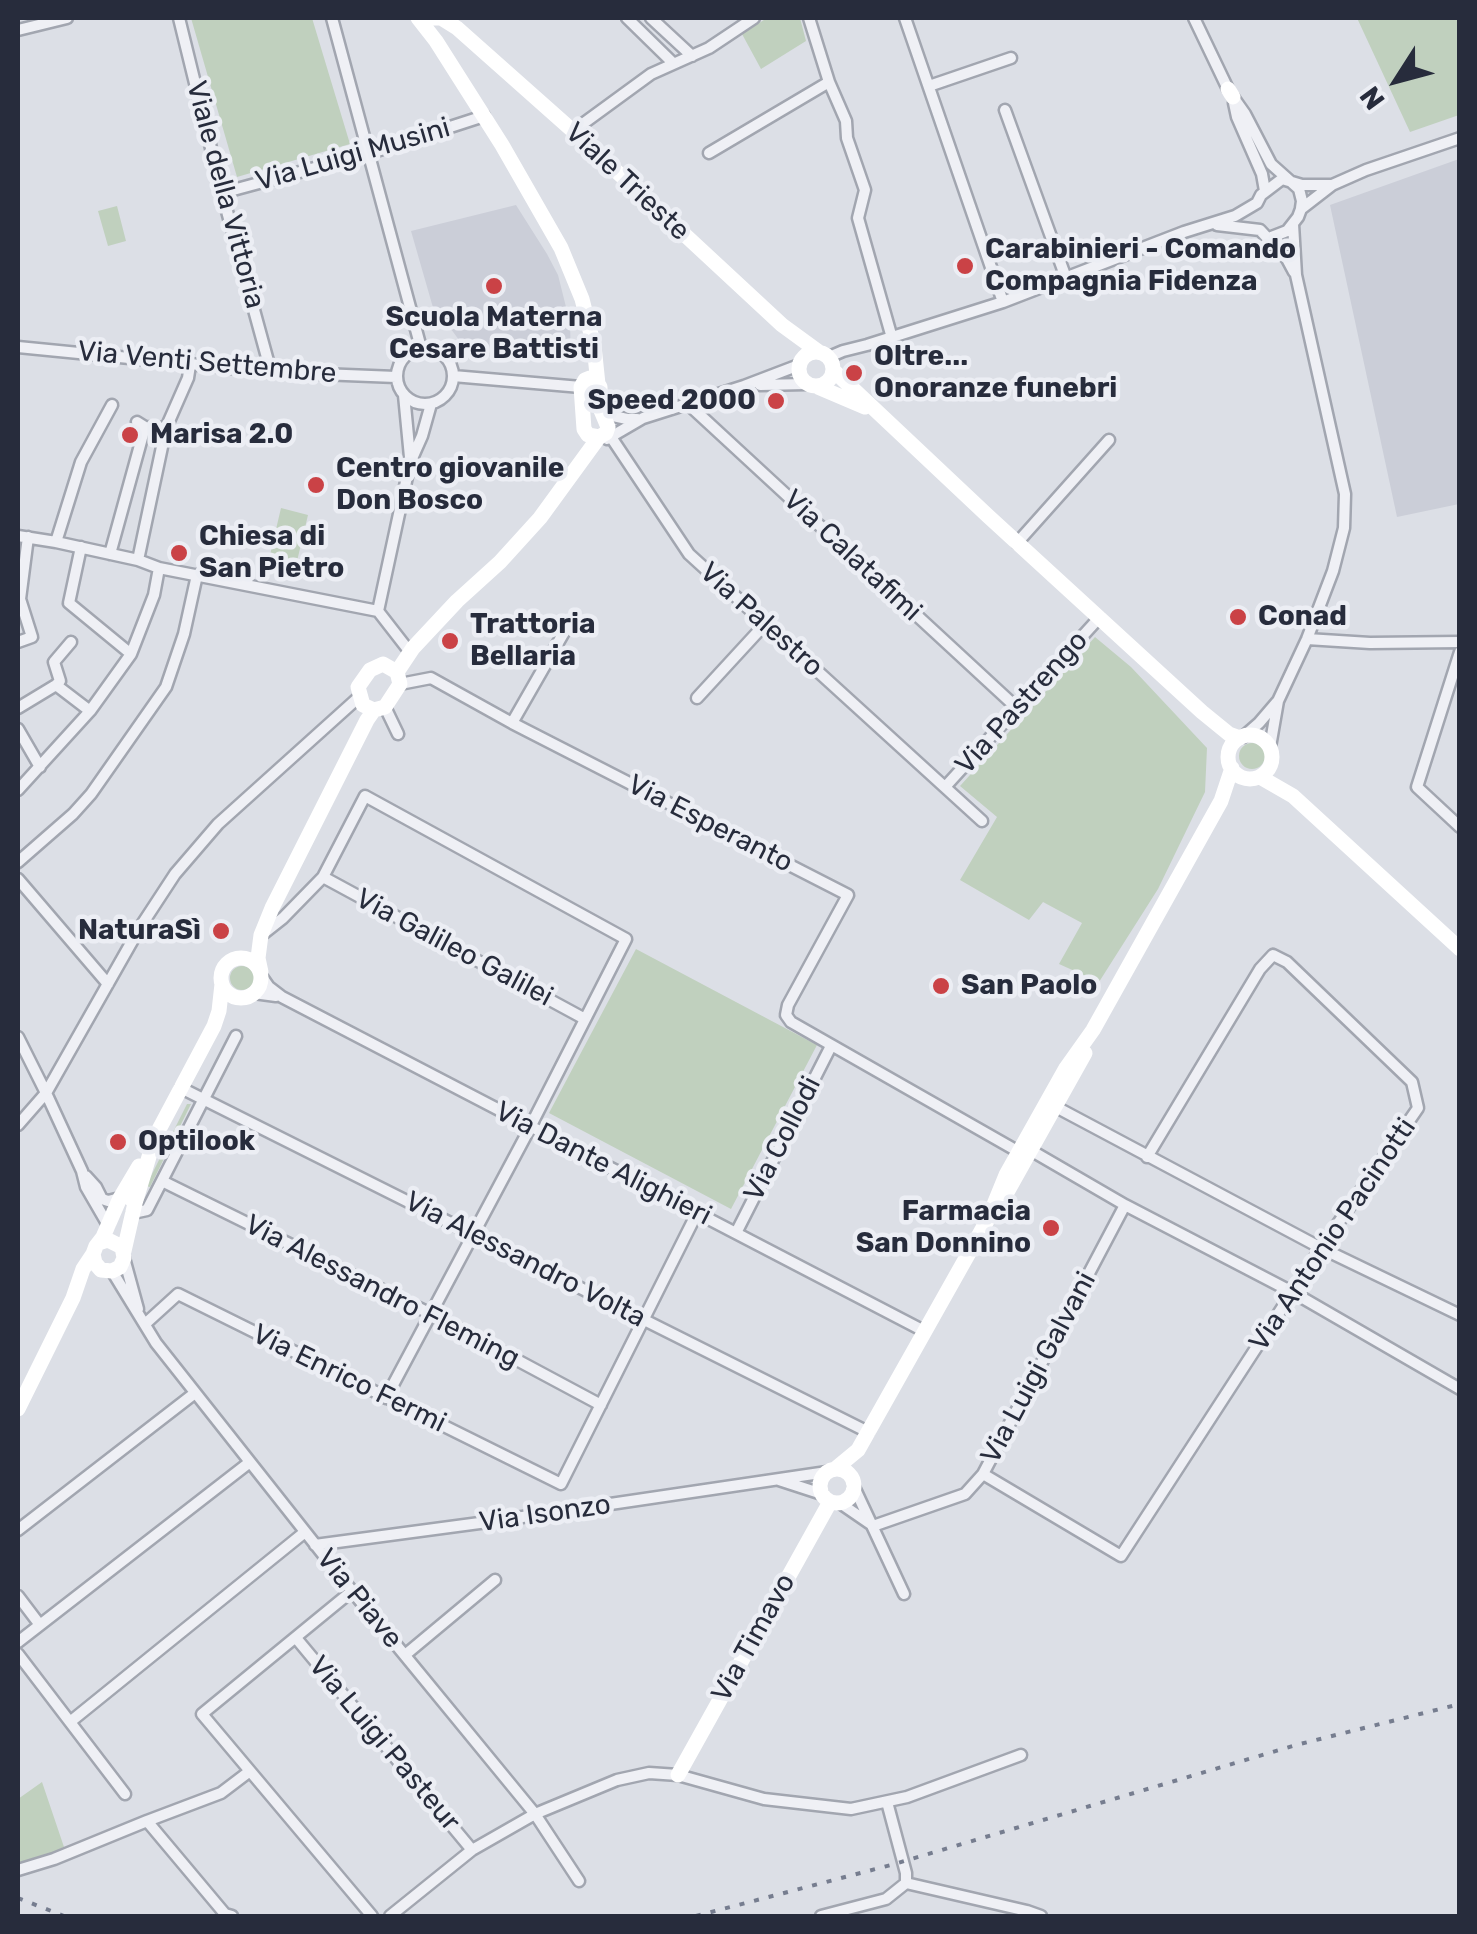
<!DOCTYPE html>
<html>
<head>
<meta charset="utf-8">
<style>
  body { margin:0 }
  #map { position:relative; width:1477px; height:1934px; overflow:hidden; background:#dcdfe6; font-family:Rubik,sans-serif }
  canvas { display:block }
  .frame { position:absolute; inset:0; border:20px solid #272c3c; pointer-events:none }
  .north { position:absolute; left:1347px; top:30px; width:100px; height:100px; -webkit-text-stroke:8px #eceef4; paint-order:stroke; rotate:234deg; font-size:28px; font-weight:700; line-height:40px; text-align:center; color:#272c3c }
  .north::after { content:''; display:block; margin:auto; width:35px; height:45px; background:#272c3c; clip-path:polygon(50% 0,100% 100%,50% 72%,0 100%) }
</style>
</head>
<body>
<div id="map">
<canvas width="1477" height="1934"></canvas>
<div class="frame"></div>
<div class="north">N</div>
</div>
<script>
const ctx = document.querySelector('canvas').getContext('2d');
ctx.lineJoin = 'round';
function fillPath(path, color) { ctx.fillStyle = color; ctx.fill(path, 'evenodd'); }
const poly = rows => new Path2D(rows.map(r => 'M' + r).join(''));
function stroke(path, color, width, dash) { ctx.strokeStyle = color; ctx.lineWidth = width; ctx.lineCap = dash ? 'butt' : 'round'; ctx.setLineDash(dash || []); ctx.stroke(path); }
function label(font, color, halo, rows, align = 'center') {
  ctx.font = font + ' Rubik,sans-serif'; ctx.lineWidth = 9; ctx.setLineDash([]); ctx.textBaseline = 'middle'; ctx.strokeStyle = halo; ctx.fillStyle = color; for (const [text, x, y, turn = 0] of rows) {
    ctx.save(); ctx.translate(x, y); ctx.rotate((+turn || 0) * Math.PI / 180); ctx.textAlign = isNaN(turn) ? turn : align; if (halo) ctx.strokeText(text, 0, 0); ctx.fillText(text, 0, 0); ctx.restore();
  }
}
fillPath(poly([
  [1459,159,1459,504,1397,517,1330,205],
  [516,205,547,254,558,275,570,323,571,362,470,355,448,325,436,318,411,231]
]), '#cbced8');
fillPath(poly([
  [191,18,312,18,350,144,237,177],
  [767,18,800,18,806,41,761,69,742,34],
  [1357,18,1459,18,1459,115,1410,132],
  [117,206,126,241,108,246,98,211],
  [281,508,308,515,293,578,266,572],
  [1095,637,1131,667,1207,748,1205,792,1158,889,1099,982,1059,964,1082,923,1043,902,1029,920,960,880,997,817,960,786],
  '1239 756a13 13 0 1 1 26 0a13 13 0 1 1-26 0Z',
  [636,949,817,1045,731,1209,549,1113],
  '230 978a12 12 0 1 1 24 0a12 12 0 1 1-24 0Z',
  [187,1104,191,1104,150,1187,146,1186],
  [42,1782,64,1847,35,1861,18,1865,18,1799]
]), '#c0d0be');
const street = poly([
  [179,18,222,193,271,372],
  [332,18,421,348],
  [627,18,673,63],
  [651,18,692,56],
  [809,18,829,82,846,121,847,138,865,190,858,218,892,338],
  [905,18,1003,302],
  [1194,18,1228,89],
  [18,30,67,18],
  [929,86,1011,58],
  [1233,97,1245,114,1271,164,1299,189,1302,201,1301,208],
  [1234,103,1237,117,1262,174,1265,191],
  [1005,110,1066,278],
  [573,131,651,74,709,48,754,18],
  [709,153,829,82],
  [222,193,370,153,484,116],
  [1217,225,1260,230,1287,259,1294,272],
  [1269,238,1287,231,1298,217,1301,209,1332,185,1366,170,1460,138],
  [18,347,271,372,396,377],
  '397 376a28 28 0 1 1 56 0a28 28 0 1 1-56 0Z',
  [829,357,843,351,867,345,1003,302,1184,232,1235,216,1257,203,1261,195,1282,179,1302,185,1332,185],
  [453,376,581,387],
  [760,385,806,384],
  [404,395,410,457],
  [688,404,1017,708],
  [604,407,613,416,627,419,637,419],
  [137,422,145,427,166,428],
  [608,427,611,437,689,554,982,821],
  [607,439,643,418,744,386,799,365],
  [18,536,56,542,138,560,159,568,378,611,406,647],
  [56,542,81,462,112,405],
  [1017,543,1109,440],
  [81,547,69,603,131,654],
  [110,554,145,427],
  [138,560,166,428,188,378,190,365],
  [378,611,410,463,422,436,431,404],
  [1307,639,1370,643,1460,642],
  [18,642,32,637,20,599,28,537],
  [1460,652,1417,787,1460,827],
  [400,684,431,678,512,723,848,895,788,1005,786,1015,791,1022,1019,1152],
  [56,685,60,681,54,662,71,642],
  [56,685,90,711],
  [697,698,766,623],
  [385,707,398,734],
  [18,708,56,685],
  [512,723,567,627],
  [18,729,40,767],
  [1243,737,1259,723,1277,702],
  [1270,747,1278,701,1307,639,1333,571,1344,528,1345,494,1296,275,1293,224],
  [945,787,1099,618],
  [18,790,90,711,131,654,154,595,159,568],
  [18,862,73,814,91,794,166,687,184,634,197,575],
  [323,877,585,1019],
  [18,879,108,984],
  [264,933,283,918,323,877,365,796,626,939,524,1139,386,1398],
  [262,977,269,987,282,997,924,1331],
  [254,993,276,996],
  [18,1037,46,1093,82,1171,86,1187,108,1225],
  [181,1088,868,1432],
  [1056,1107,1321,1248,1460,1315],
  [18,1125,46,1093,139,929,175,874,218,824,359,697],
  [1032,1151,1125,1205,1294,1293,1460,1389],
  [86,1176,96,1187,102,1199,108,1201,120,1198],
  [162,1181,431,1314,601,1405],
  [133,1213,147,1210,236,1036],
  [736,1233,831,1046],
  [124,1258,138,1309],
  [112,1271,156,1343,352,1591,535,1814,579,1881],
  [145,1324,178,1294,561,1484,697,1213],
  [983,1474,1121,1556,1321,1248,1418,1108,1412,1082,1287,962,1273,955,1260,969,1147,1157],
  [779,1480,822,1494],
  [854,1487,904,1594],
  [840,1503,872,1525],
  [873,1526,965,1494,983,1474,1125,1205],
  [18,1530,195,1393],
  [315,1545,502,1520,827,1472],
  [352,1591,202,1714,372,1916],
  [18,1596,40,1625],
  [296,1638,472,1850],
  [18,1642,250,1462],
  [18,1654,125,1794],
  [405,1655,495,1580],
  [70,1722,305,1532],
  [887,1802,906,1873,906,1883],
  [147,1821,221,1793,250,1771],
  [18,1870,54,1859,147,1821,225,1914,232,1916],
  [906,1883,1027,1911,1041,1916],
  [390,1916,472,1850,535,1814,617,1780,649,1773,678,1775,764,1799,851,1809,907,1797,1021,1755],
  [821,1916,886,1899,906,1883]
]);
stroke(street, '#a2a6b0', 15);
stroke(street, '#eff0f5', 10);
stroke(poly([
  [418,18,436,41,502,145,561,248,582,299,594,346,598,384],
  [432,18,441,18,457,28,573,131,782,325,819,352],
  [1228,89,1233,97],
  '799 369a17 17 0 1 1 34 0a17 17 0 1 1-34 0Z',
  [834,371,988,516,1202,712,1229,734,1240,738],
  [590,378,595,379,600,387,600,408,608,427,606,433,599,437,588,435,584,429,581,387,585,380,590,378],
  [818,387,865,407],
  [397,672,413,648,457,601,500,562,540,518,599,437],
  '1228 757a22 22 0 1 1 44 0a22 22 0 1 1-44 0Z',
  [1260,777,1293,796,1460,949],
  '221 978a20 20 0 1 1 40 0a20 20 0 1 1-40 0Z',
  [261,972,258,958,261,935,272,908,367,720,374,710,385,707,400,684,397,672,383,664,370,670,358,687,363,705,374,710],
  [1006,1194,1085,1053],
  [135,1203,155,1137,214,1026,219,1011,222,984],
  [99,1243,108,1240,122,1247,124,1258,120,1267,112,1271,101,1270,95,1263,93,1254,96,1246,103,1237,120,1198,139,1166],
  [124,1251,135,1203,131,1199],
  [18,1409,73,1298,83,1269,93,1254],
  [835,1469,858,1450,988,1219,1006,1175,1066,1068,1093,1030,1221,801,1232,768],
  '820 1486a17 17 0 1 1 34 0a17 17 0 1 1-34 0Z',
  [678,1775,830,1502]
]), '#fff', 15);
stroke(poly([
  [18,1898,64,1916],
  [696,1916,891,1865,1296,1745,1460,1704]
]), '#767d8f', 4, [5, 10]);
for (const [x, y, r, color] of [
  [965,266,10,"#ca4246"],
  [494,286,10,"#ca4246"],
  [854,373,10,"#ca4246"],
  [776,401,10,"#ca4246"],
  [130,435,10,"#ca4246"],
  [316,485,10,"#ca4246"],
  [179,553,10,"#ca4246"],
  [1238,617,10,"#ca4246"],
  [450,641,10,"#ca4246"],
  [221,931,10,"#ca4246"],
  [941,986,10,"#ca4246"],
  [118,1142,10,"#ca4246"],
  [1051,1228,10,"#ca4246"]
]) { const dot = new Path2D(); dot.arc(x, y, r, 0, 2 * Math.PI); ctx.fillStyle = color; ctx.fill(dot); stroke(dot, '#eceef4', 4); }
label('28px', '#272c3c', '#eceef4', [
  ["Via Luigi Musini",353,155,-16],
  ["Viale Trieste",627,182,43],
  ["Viale della Vittoria",225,195,75],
  ["Via Venti Settembre",207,363,5],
  ["Via Calatafimi",852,556,43],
  ["Via Palestro",761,620,42],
  ["Via Pastrengo",1022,703,-48],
  ["Via Esperanto",710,824,27],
  ["Via Galileo Galilei",454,948,28],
  ["Via Collodi",783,1139,-63],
  ["Via Dante Alighieri",603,1164,27],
  ["Via Antonio Pacinotti",1333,1235,-56],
  ["Via Alessandro Volta",525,1260,27],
  ["Via Alessandro Fleming",382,1292,27],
  ["Via Luigi Galvani",1039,1368,-62],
  ["Via Enrico Fermi",349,1379,26],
  ["Via Isonzo",545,1514,-8],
  ["Via Piave",359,1599,51],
  ["Via Timavo",754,1638,-61],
  ["Via Luigi Pasteur",384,1744,50]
]);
label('bold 28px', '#272c3c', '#eceef4', [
  ["Carabinieri - Comando",985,250],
  ["Compagnia Fidenza",985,282],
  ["Scuola Materna",494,318,"center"],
  ["Cesare Battisti",494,350,"center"],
  ["Oltre...",874,357],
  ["Onoranze funebri",874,389],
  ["Speed 2000",756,401,"right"],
  ["Marisa 2.0",150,435],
  ["Centro giovanile",336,469],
  ["Don Bosco",336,501],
  ["Chiesa di",199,537],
  ["San Pietro",199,569],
  ["Conad",1258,617],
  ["Trattoria",470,625],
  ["Bellaria",470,657],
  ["NaturaSì",201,931,"right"],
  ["San Paolo",961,986],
  ["Optilook",138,1142],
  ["Farmacia",1031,1212,"right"],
  ["San Donnino",1031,1244,"right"]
], 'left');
</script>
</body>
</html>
